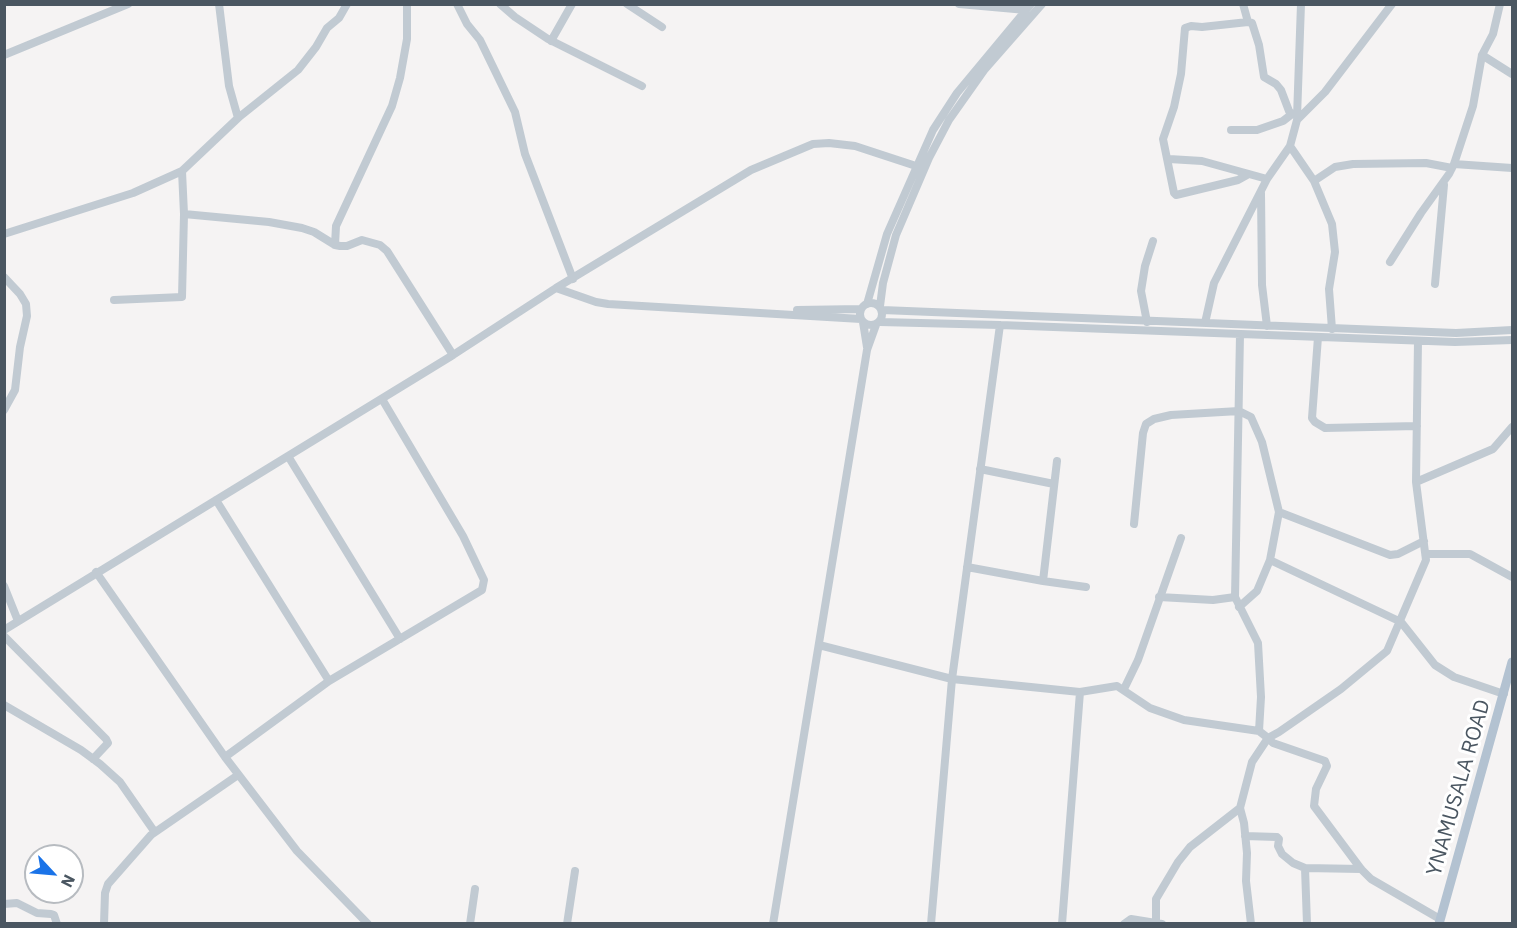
<!DOCTYPE html>
<html>
<head>
<meta charset="utf-8">
<style>
  body { margin:0 }
  #map { position:relative; width:1517px; height:928px; overflow:hidden; background:#f5f3f3; font-family:"IBM Plex Sans",sans-serif }
  canvas { display:block }
  .frame { position:absolute; inset:0; border:6px solid #4a5661; pointer-events:none }
  .north { position:absolute; left:24px; top:844px; width:60px; height:60px; box-sizing:border-box; background:#fff; border:2px solid #b7bbc0; border-radius:50%; rotate:116deg; font-size:16px; font-weight:700; line-height:24px; text-align:center; color:#4a5661 }
  .north::after { content:''; display:block; margin:auto; width:21px; height:27px; background:#1a73e8; clip-path:polygon(50% 0,100% 100%,50% 72%,0 100%) }
</style>
</head>
<body>
<div id="map">
<canvas width="1517" height="928"></canvas>
<div class="frame"></div>
<div class="north">N</div>
</div>
<script>
const ctx = document.querySelector('canvas').getContext('2d');
ctx.lineJoin = 'round';
const poly = rows => new Path2D(rows.map(r => 'M' + r).join(''));
function stroke(path, color, width, dash) { ctx.strokeStyle = color; ctx.lineWidth = width; ctx.lineCap = dash ? 'butt' : 'round'; ctx.setLineDash(dash || []); ctx.stroke(path); }
function label(font, color, halo, rows, align = 'center') {
  ctx.font = font + ' "IBM Plex Sans",sans-serif'; ctx.lineWidth = 6; ctx.setLineDash([]); ctx.textBaseline = 'middle'; ctx.strokeStyle = halo; ctx.fillStyle = color; for (const [text, x, y, turn = 0] of rows) {
    ctx.save(); ctx.translate(x, y); ctx.rotate((+turn || 0) * Math.PI / 180); ctx.textAlign = isNaN(turn) ? turn : align; if (halo) ctx.strokeText(text, 0, 0); ctx.fillText(text, 0, 0); ctx.restore();
  }
}
stroke(poly([
  [219,4,229,86,238,118],
  [457,4,467,24,480,40,515,112,525,154,573,279],
  [500,4,515,17,548,39,642,86],
  [627,4,662,27],
  [959,4,1026,10],
  [1243,4,1248,22,1252,23,1259,45,1264,77,1276,84,1281,90,1289,111,1292,114,1297,113],
  [551,41,572,4],
  [4,55,128,4],
  [1482,55,1512,74],
  [1297,117,1301,4],
  [1231,130,1257,130,1283,121,1292,114],
  [1290,146,1314,181,1332,224,1335,252,1329,289,1332,329],
  [1169,159,1202,161,1267,179],
  [1454,164,1512,168],
  [1247,175,1238,180,1176,195,1174,193,1163,139,1174,107,1181,74,1185,28,1191,26,1202,27,1248,22],
  [1314,181,1335,167,1353,164,1426,163,1452,168],
  [1261,193,1262,285,1267,326],
  [184,214,269,222,302,228,314,232,335,245,340,246,347,246,362,240,380,245,387,251,453,355],
  [4,234,133,193,182,171,238,118,298,70,316,47,327,28,339,18,347,4],
  [335,245,336,226,392,106,400,78,407,39,407,4],
  [1390,262,1421,213,1449,174,1454,164,1473,106,1482,55,1493,34,1500,4],
  [4,277,20,294,26,304,27,316,20,347,15,390,4,410],
  [1435,284,1444,185],
  [556,288,596,302,608,304,861,319],
  [114,300,182,297,184,214,182,171],
  '860 314a11 11 0 1 1 22 0a11 11 0 1 1-22 0Z',
  [867,304,887,234,933,130,957,93,1031,4],
  [880,306,883,283,896,235,929,158,949,120,985,69,1042,4],
  [797,310,861,309],
  [882,310,1456,333,1512,330],
  [863,322,867,347],
  [880,322,1000,325,1455,342,1512,340],
  [1147,322,1141,291,1145,266,1153,241],
  [1205,323,1214,283,1267,179,1290,146,1297,120,1325,92,1392,4],
  [1240,335,1235,597,1258,643,1261,697,1259,731],
  [1318,337,1312,418,1315,422,1325,428,1417,426],
  [288,456,400,639],
  [1057,461,1043,581,1086,587],
  [980,469,1054,484],
  [1416,482,1418,341],
  [216,500,329,681],
  [1279,512,1390,555,1398,554,1424,541],
  [1134,524,1143,433,1146,424,1154,419,1171,415,1239,411,1251,417,1262,442,1279,512,1270,560,1257,591,1239,607],
  [1426,554,1470,554,1512,577],
  [1270,560,1401,622,1435,665,1454,677,1504,694],
  [967,567,1043,581],
  [96,572,225,757,297,851,368,924],
  [4,586,18,621],
  [1159,597,1213,600,1235,597],
  [4,630,453,355,556,288,751,170,813,144,829,143,855,146,916,166],
  [4,636,106,739,108,743,93,759],
  [819,645,952,679,1080,692,1062,924],
  [1124,689,1138,660,1181,538],
  [1080,692,1117,686,1150,708,1184,720,1259,731,1268,738,1279,732,1341,689,1387,651,1426,560,1416,482,1493,449,1512,427],
  [4,705,81,750,100,764,120,782,154,831],
  [225,757,329,681,482,590,484,580,463,536,382,399],
  [1240,808,1244,823,1247,853,1246,881,1251,924],
  [1245,836,1277,837,1279,839,1278,846,1282,854,1293,863,1305,868,1361,869],
  [1305,868,1307,924],
  [4,904,17,903,37,913,51,914,54,915,57,924],
  [104,924,105,893,108,884,151,835,238,775],
  [470,924,475,889],
  [567,924,575,871],
  [773,924,867,350,876,325],
  [931,924,952,679,1000,325],
  [1124,924,1131,919,1162,924],
  [1156,924,1156,899,1178,862,1190,847,1240,808,1252,762,1268,738,1273,743,1325,761,1327,766,1316,789,1314,806,1361,869,1371,879,1440,919]
]), '#c1cad2', 8);
stroke(poly([
  [1439,924,1512,662]
]), '#b3c2d1', 9);
label('21px', '#4a5661', '#fff', [
  ["YNAMUSALA ROAD",1459,788,-74]
]);
</script>
</body>
</html>
